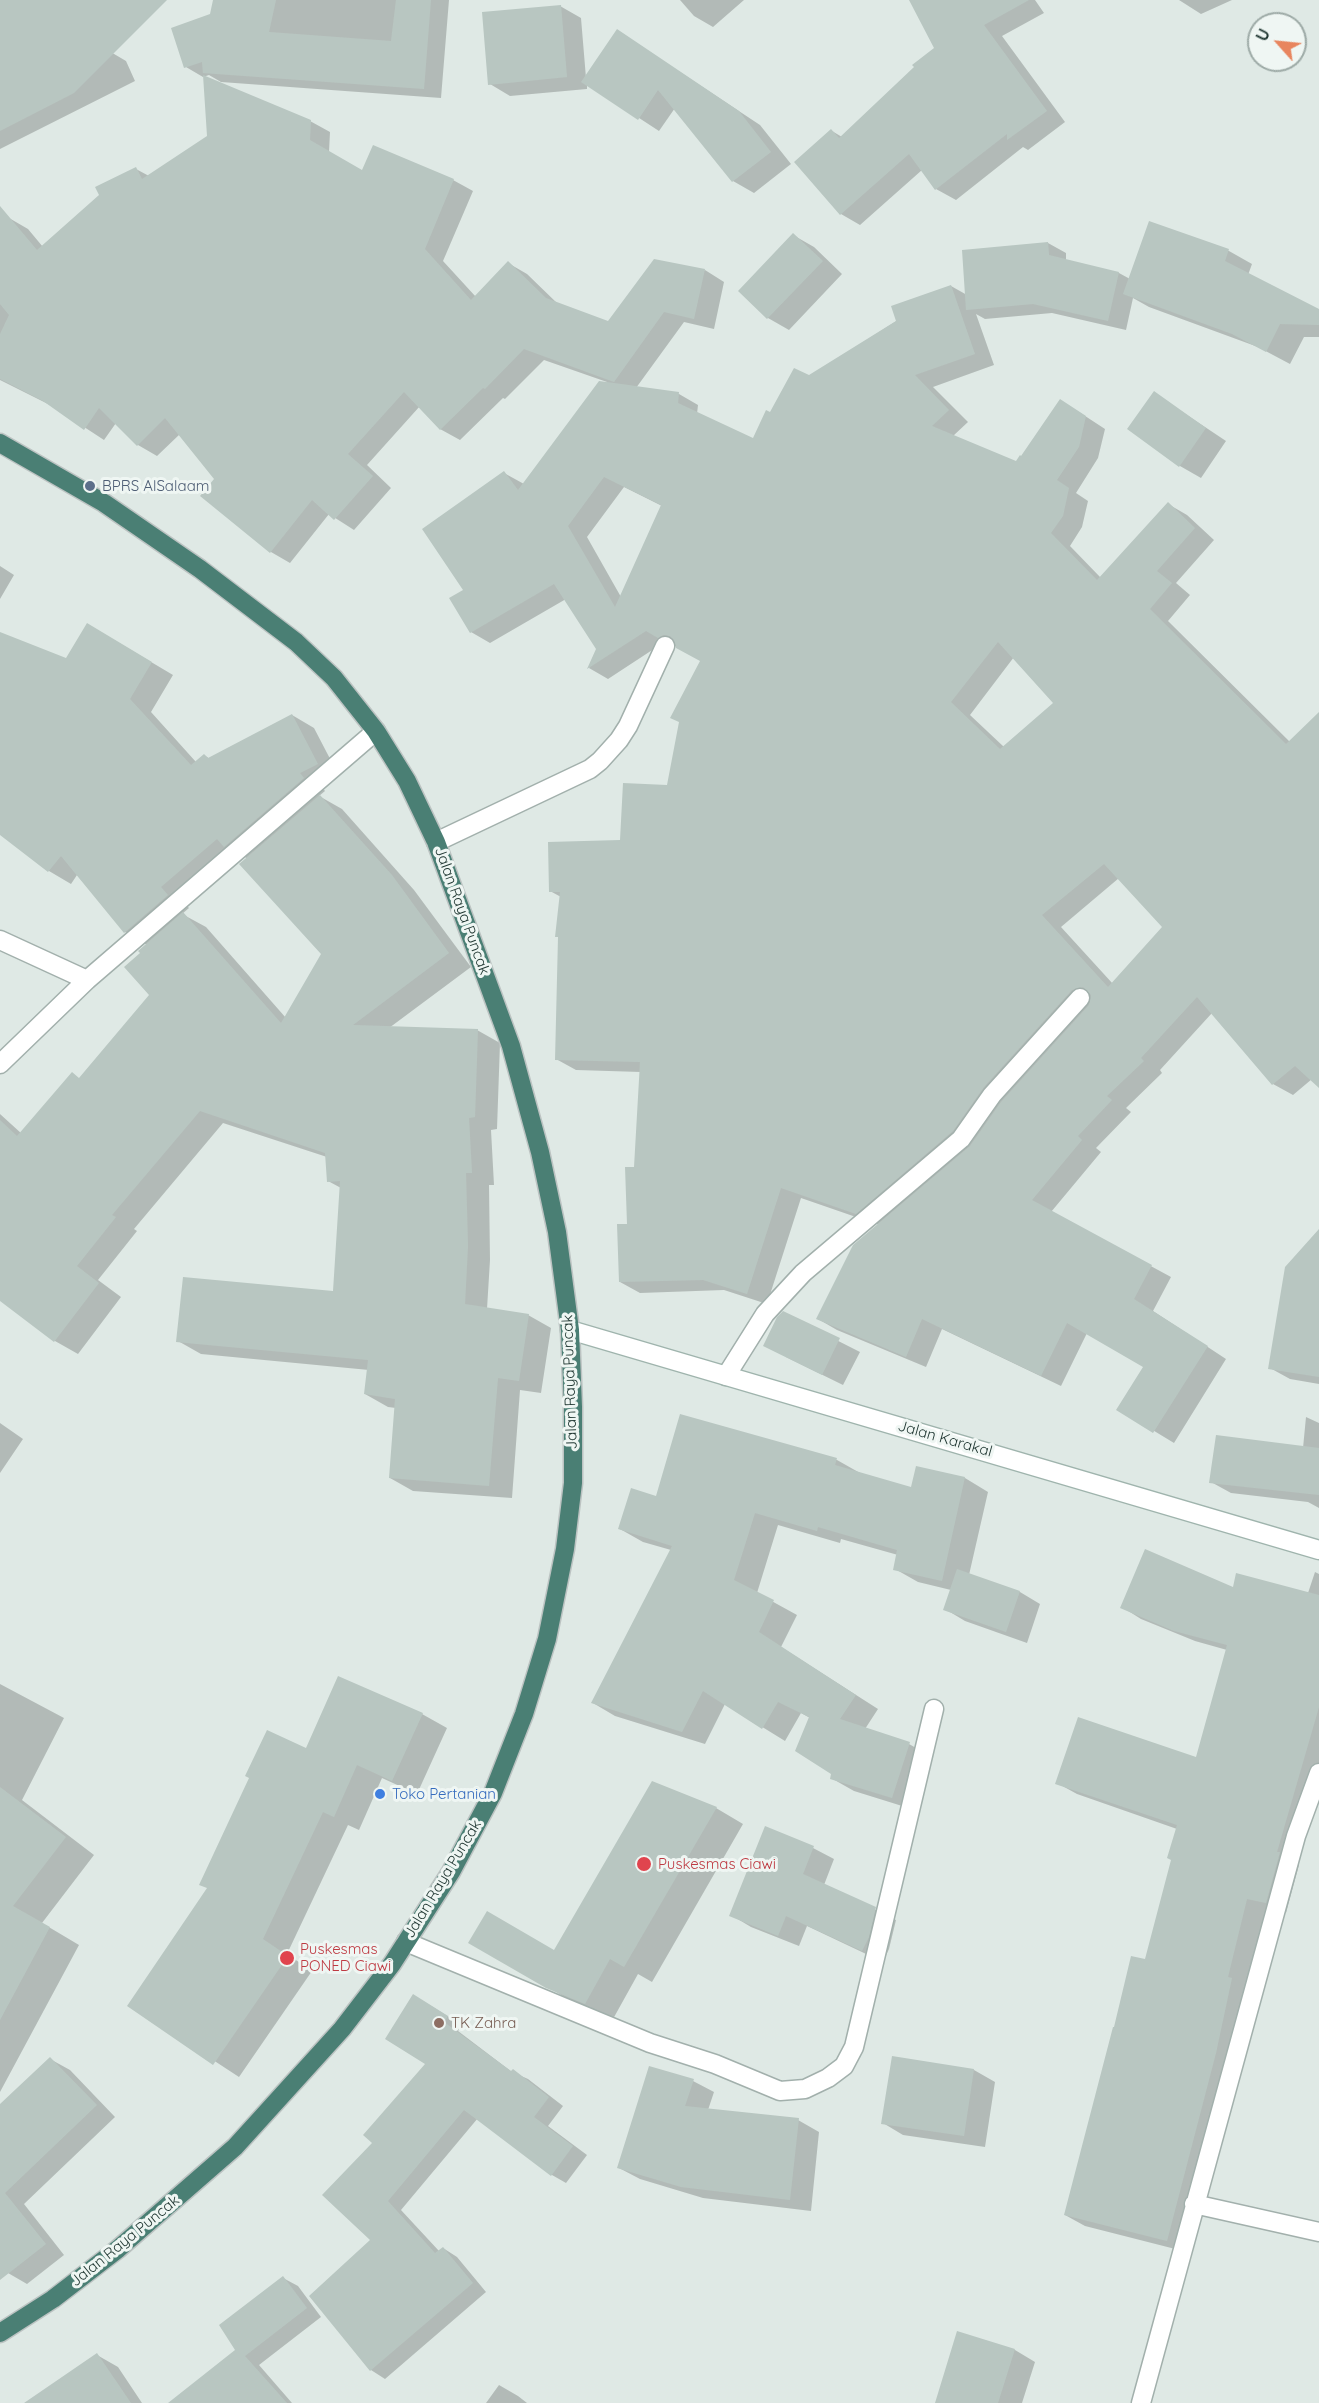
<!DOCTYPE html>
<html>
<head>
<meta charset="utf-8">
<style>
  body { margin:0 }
  #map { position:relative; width:1319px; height:2403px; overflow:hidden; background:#dfe9e5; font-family:Quicksand,sans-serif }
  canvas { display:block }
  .north { position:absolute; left:1247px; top:12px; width:60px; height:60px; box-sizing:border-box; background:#eff6f3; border:2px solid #9daaa6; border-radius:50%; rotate:297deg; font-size:16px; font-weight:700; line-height:24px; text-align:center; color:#213833 }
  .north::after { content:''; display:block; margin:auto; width:21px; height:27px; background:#e8855e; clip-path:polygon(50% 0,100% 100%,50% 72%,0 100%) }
</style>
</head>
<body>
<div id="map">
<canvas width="1319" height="2403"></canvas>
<div class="north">U</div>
</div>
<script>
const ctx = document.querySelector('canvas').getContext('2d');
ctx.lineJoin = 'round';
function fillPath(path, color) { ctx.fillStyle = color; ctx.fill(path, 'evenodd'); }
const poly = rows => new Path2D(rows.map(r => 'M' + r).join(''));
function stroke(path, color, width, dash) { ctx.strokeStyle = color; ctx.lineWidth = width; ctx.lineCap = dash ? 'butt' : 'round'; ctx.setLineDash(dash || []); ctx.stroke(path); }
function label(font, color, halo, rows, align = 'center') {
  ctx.font = font + ' Quicksand,sans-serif'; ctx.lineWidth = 6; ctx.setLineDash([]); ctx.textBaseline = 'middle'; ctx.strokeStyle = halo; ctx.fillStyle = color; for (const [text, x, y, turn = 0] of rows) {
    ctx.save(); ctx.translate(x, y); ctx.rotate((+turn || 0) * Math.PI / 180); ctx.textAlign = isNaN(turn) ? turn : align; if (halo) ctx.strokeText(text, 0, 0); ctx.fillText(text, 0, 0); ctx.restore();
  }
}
fillPath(poly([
  [0,0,137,0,109,51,126,61,135,81,0,149],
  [214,0,449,0,441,98,221,82,209,75,203,77,186,67,211,15],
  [680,0,744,0,713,27,694,16],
  [911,0,1035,0,1044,13,1002,36,1065,122,1028,150,1023,147,956,200,936,189,922,170,860,225,841,214,832,131,842,137,936,48],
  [1179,0,1232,0,1201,14],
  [560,6,581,18,586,78,618,31,760,125,791,164,754,193,733,181,675,108,659,131,587,84,587,89,510,96,490,84],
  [310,121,330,132,329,152,363,172,453,180,473,191,443,261,476,297,508,263,527,274,558,304,608,323,705,270,724,282,714,329,684,322,636,388,679,394,698,405,697,414,754,440,771,414,809,377,951,286,967,295,1048,243,1066,253,1066,260,1119,273,1130,279,1150,223,1229,251,1252,264,1248,275,1319,310,1319,297,1319,337,1304,337,1290,364,1258,347,1149,307,1133,298,1126,330,1052,313,985,319,976,314,994,365,933,387,968,422,953,436,1016,463,1079,412,1105,429,1098,458,1076,493,1088,501,1082,527,1070,546,1101,578,1168,504,1187,515,1214,540,1176,583,1190,595,1168,621,1290,742,1319,714,1319,1086,1312,1079,1293,1095,1273,1084,1212,1013,1160,1070,1162,1073,1126,1108,1131,1112,1096,1148,1101,1152,1051,1212,1171,1277,1153,1311,1226,1359,1174,1443,1118,1409,1145,1366,1087,1333,1061,1386,942,1329,926,1367,837,1330,818,1319,879,1225,801,1198,767,1304,724,1290,640,1293,620,1282,636,1168,641,1072,576,1070,556,1059,561,897,550,891,621,842,668,787,701,660,666,641,608,679,589,668,598,649,566,599,490,643,471,632,465,590,504,473,524,484,607,382,544,360,505,399,503,398,460,440,440,429,420,406,367,465,391,488,354,530,329,514,290,563,271,552,202,496,216,479,180,434,157,456,138,445,116,423,104,440,52,406,0,380,0,226,9,218,28,229,43,247,136,169,149,176],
  [624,487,662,506,621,597,587,537],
  [1014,657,1056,703,1004,747,970,715],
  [1119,878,1165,927,1113,984,1061,927],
  [793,235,814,247,842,274,789,330,768,318,740,291],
  [1154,393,1226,441,1201,478,1180,466,1129,429],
  [0,566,14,575,0,599],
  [0,634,67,660,109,637,173,675,151,712,196,762,204,755,210,759,292,715,314,728,339,776,321,786,325,791,319,796,342,809,414,890,471,967,389,1028,477,1030,500,1043,497,1129,491,1130,494,1185,489,1185,490,1260,487,1309,528,1315,551,1328,541,1393,520,1390,512,1498,413,1491,390,1478,396,1408,388,1407,365,1394,369,1370,201,1354,178,1341,334,1292,341,1188,328,1181,327,1157,223,1123,134,1229,137,1231,98,1280,121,1297,78,1354,55,1341,0,1300,0,1114,22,1134,80,1079,151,995,142,953,147,945,125,932,77,875,71,884,49,871,0,834],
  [237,852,248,859,322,954,286,1018,206,927,182,914,189,908,181,900],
  [1319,1232,1319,1384,1290,1379,1270,1368],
  [783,1313,860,1352,843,1385,786,1357],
  [681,1416,837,1460,860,1473,912,1488,965,1478,988,1492,969,1575,1020,1592,1040,1604,1027,1643,965,1621,945,1609,951,1590,918,1582,895,1569,898,1555,841,1539,840,1543,778,1525,757,1593,797,1615,781,1647,878,1709,865,1729,909,1744,932,1757,915,1810,854,1791,831,1778,833,1773,810,1718,801,1713,785,1741,725,1704,705,1744,615,1716,593,1703,671,1550,643,1542,620,1529,657,1498],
  [1306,1417,1319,1423,1319,1508,1308,1502,1231,1493,1211,1482,1303,1448],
  [0,1423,23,1439,0,1473],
  [1315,1572,1319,1574,1319,1785,1296,1863,1299,1865,1286,1913,1267,1909,1187,2252,1085,2226,1065,2215,1146,1961,1172,1860,1177,1829,1077,1794,1057,1783,1198,1759,1227,1650,1195,1641,1141,1619,1122,1607,1234,1589,1308,1593],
  [0,1684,64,1718,22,1800,94,1855,42,1923,79,1945,0,2092],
  [422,1714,447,1728,417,1794,382,1778,359,1830,348,1825,287,1954,312,1971,239,2077,129,2005,306,1750],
  [716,1808,743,1824,652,1982,638,1974,613,2019,575,2003,470,1942,554,1952],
  [813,1848,834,1859,824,1885,896,1920,889,1949,883,1962,807,1926,799,1946,751,1927,731,1915],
  [428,2004,462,2025,458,2031,512,2072,528,2079,563,2106,548,2126,587,2155,566,2183,552,2175,478,2118,401,2210,439,2251,443,2248,457,2257,486,2292,385,2379,371,2370,375,2143,427,2064],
  [893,2057,974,2070,995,2082,985,2147,903,2135,883,2123],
  [50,2059,70,2070,115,2117,24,2204,64,2255,27,2284,8,2273,0,2263,0,2107],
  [693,2081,714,2092,708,2110,798,2120,819,2132,811,2211,703,2198,640,2179,619,2168],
  [283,2278,298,2286,321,2317,259,2365,292,2403,236,2403,237,2350],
  [958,2333,1015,2350,1035,2362,1022,2403,937,2403],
  [97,2355,118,2367,142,2403,47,2403],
  [499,2385,518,2396,527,2403,486,2403]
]), '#0003');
fillPath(poly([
  [0,0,167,0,74,93,0,131],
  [213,0,276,0,269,32,391,41,396,0,431,0,424,89,203,73,202,62,184,68,171,28,210,14],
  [909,0,1029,0,984,25,1047,111,1007,140,1007,134,935,190,909,154,840,215,794,162,831,129,839,138,914,67,912,65,934,48],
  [561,5,567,77,488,85,482,12],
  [617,29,739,111,771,152,732,182,658,90,638,120,581,82],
  [203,75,311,120,310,140,362,170,373,145,454,179,425,249,471,300,508,261,546,298,608,321,654,259,705,269,694,319,664,312,614,382,524,349,485,389,483,388,440,430,404,392,348,454,373,476,334,520,312,500,270,553,200,496,214,479,165,418,137,446,99,408,84,430,43,401,0,379,0,334,9,315,0,304,0,206,37,250,99,195,95,187,136,167,142,179,207,136],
  [1149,221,1229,249,1225,261,1319,309,1319,325,1280,324,1266,352,1232,334,1123,294],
  [793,233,823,261,767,319,738,291],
  [1048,242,1049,255,1119,272,1108,321,1033,304,966,310,962,250],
  [951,285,975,354,915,375,949,410,932,426,1016,461,1020,455,1021,456,1060,399,1086,416,1079,447,1057,480,1069,488,1063,516,1051,533,1097,580,1168,502,1195,528,1157,571,1172,583,1150,609,1286,744,1319,712,1319,1088,1295,1066,1272,1085,1197,997,1141,1058,1144,1061,1107,1096,1112,1100,1078,1136,1082,1140,1032,1200,1152,1265,1134,1299,1208,1346,1153,1433,1116,1410,1143,1367,1067,1323,1041,1376,922,1319,906,1357,816,1319,853,1245,970,1146,1001,1102,1089,1005,1091,995,1083,987,1072,990,984,1087,953,1131,856,1214,781,1188,747,1294,703,1280,619,1282,617,1224,627,1224,625,1167,634,1167,640,1062,555,1060,558,937,555,937,560,892,549,892,548,842,620,840,623,783,667,785,679,722,670,718,700,661,676,648,674,640,670,636,663,635,658,638,646,631,587,669,596,649,554,584,470,633,449,598,463,590,422,529,504,471,518,490,599,381,679,392,678,403,753,438,766,410,770,412,794,368,809,375,896,321,891,306],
  [604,477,661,505,615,607,568,526],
  [998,642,1053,703,1000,749,951,702],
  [1104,864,1162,927,1108,987,1042,915],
  [1154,391,1206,428,1179,467,1127,429],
  [87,623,152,662,130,699,191,765,204,754,208,758,292,714,318,764,300,773,304,778,224,847,217,839,161,887,168,895,124,933,61,856,48,872,0,835,0,632,66,658],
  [320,795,392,875,449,953,353,1025,478,1029,475,1117,469,1118,472,1173,466,1173,468,1246,465,1304,529,1314,519,1381,498,1378,489,1486,389,1478,395,1399,364,1394,368,1360,176,1342,183,1277,333,1291,340,1181,327,1182,325,1153,200,1111,112,1215,116,1217,77,1266,99,1283,54,1342,0,1301,0,1120,17,1136,72,1072,79,1078,149,995,124,967,140,953,138,951,183,912,281,1023,321,954,239,864],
  [1319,1229,1319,1377,1268,1369,1285,1267],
  [783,1311,840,1338,822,1375,763,1346,777,1317],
  [680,1414,837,1458,835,1465,911,1487,916,1466,965,1477,942,1581,893,1570,897,1550,818,1527,817,1531,755,1513,734,1580,774,1600,759,1632,856,1695,840,1719,910,1742,892,1798,830,1779,831,1774,795,1751,809,1717,778,1702,762,1729,703,1691,682,1732,591,1703,672,1546,618,1529,631,1488,656,1496],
  [1216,1435,1319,1448,1319,1495,1209,1483],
  [1145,1549,1233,1587,1236,1573,1319,1595,1319,1707,1277,1852,1280,1852,1266,1903,1247,1899,1228,1977,1232,1978,1216,2053,1167,2241,1064,2215,1113,2027,1114,2027,1131,1956,1145,1959,1171,1860,1167,1858,1177,1825,1055,1784,1078,1717,1196,1757,1227,1645,1174,1631,1120,1608],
  [957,1569,1020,1591,1006,1632,943,1610],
  [338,1676,423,1713,392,1781,357,1765,334,1817,323,1812,263,1939,288,1956,213,2065,127,2006,207,1888,199,1885,249,1778,245,1776,267,1730,306,1748],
  [652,1781,717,1807,624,1967,610,1959,585,2004,546,1988,468,1943,487,1911,554,1950],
  [0,1787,66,1837,13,1906,50,1927,0,2020],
  [765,1826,814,1846,803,1874,876,1907,869,1937,862,1951,786,1916,778,1936,729,1916],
  [413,1994,448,2016,444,2022,511,2071,513,2069,549,2097,534,2117,573,2146,551,2176,464,2110,388,2201,435,2253,443,2247,473,2283,370,2371,309,2296,370,2240,322,2195,372,2143,363,2135,425,2064,385,2039],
  [892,2056,974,2069,964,2136,881,2124],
  [50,2057,97,2105,5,2193,46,2244,0,2280,0,2104],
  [649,2066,694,2079,685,2106,799,2118,790,2200,681,2187,617,2168],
  [283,2276,307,2308,245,2356,287,2403,168,2403,235,2350,219,2325],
  [957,2331,1015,2349,998,2403,935,2403],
  [97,2353,131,2403,24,2403]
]), '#b8c6c1');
const minor = poly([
  [436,842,590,769,600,761,619,740,628,726,665,646],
  [0,940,87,980],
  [0,1064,87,980,376,731],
  [726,1376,765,1314,803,1273,961,1139,992,1095,1080,998],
  [406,1942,650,2043,715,2064,780,2091,805,2089,828,2078,844,2066,854,2047,934,1709],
  [1194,2204,1319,2232],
  [1141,2403,1296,1836,1319,1773]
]);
const secondary = poly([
  [570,1330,1319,1550]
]);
const trunk = poly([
  [0,443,104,503,200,569,296,642,334,678,376,731,407,781,436,842,511,1046,540,1152,557,1232,570,1330,573,1407,573,1483,565,1549,547,1639,524,1714,493,1793,451,1872,392,1964,342,2029,235,2147,118,2249,53,2299,0,2333]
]);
stroke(minor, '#a2b0ac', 21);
stroke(secondary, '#9fb4ad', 21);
stroke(trunk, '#bcc3c2', 21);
stroke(minor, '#fff', 18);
stroke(secondary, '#fff', 18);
stroke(trunk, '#4a7f74', 18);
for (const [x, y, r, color] of [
  [90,486,6,"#5c6f8a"],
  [380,1794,6,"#3f7fe0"],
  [644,1864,8,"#e0444e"],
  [287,1958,8,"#e0444e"],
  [439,2023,6,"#8d6e63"]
]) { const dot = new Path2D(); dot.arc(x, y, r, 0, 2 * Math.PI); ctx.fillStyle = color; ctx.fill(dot); stroke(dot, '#eff6f3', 2); }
label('15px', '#4e5e75', '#eff6f3', [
  ["BPRS AlSalaam",102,486]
], 'left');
label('15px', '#213833', '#eff6f3', [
  ["Jalan Raya Puncak",462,911,70],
  ["Jalan Raya Puncak",570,1382,-92],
  ["Jalan Karakal",945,1439,16],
  ["Jalan Raya Puncak",443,1879,-59],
  ["Jalan Raya Puncak",125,2241,-39]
]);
label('15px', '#366cbe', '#eff6f3', [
  ["Toko Pertanian",392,1794]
], 'left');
label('15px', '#be3a42', '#eff6f3', [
  ["Puskesmas Ciawi",658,1864],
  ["Puskesmas",300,1949],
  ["PONED Ciawi",300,1966]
], 'left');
label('15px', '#785e54', '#eff6f3', [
  ["TK Zahra",451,2023]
], 'left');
</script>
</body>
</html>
